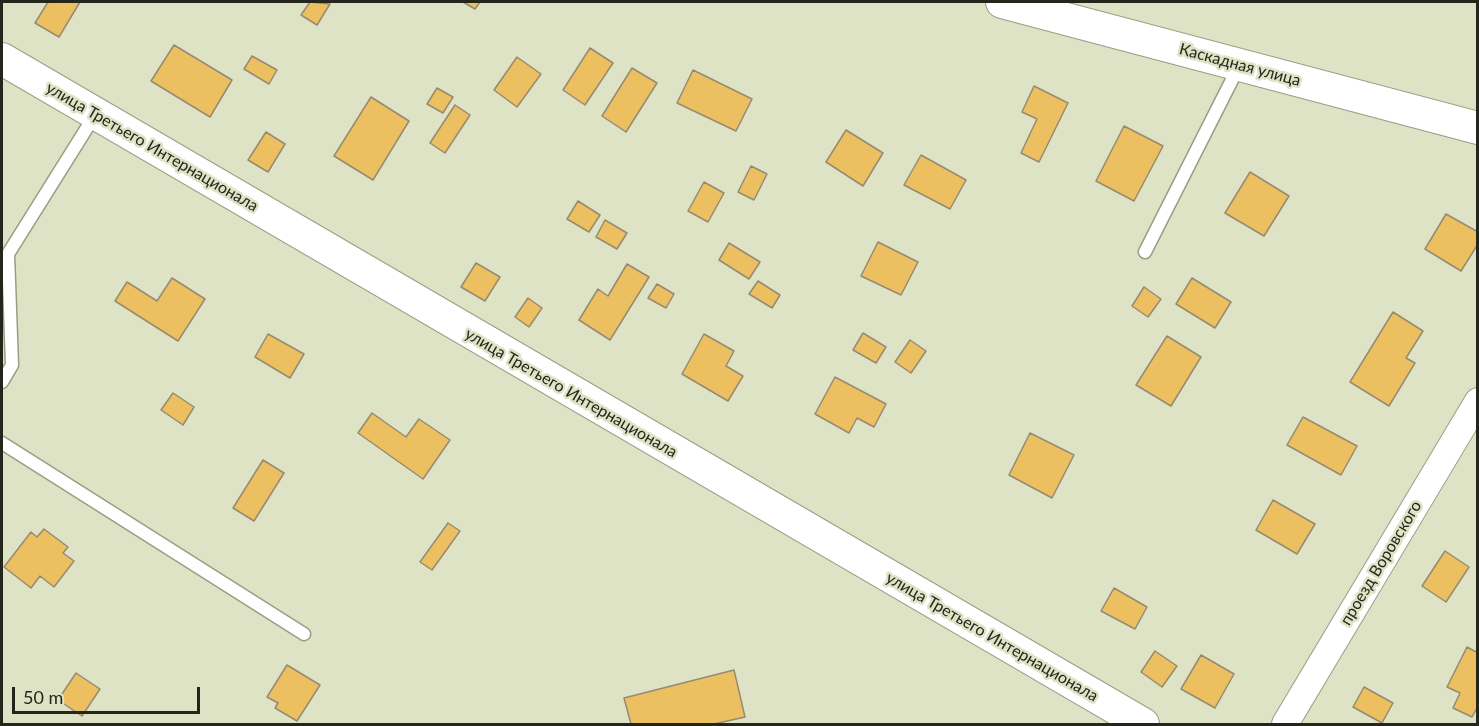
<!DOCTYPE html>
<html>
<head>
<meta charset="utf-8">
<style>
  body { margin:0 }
  #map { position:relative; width:1479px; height:726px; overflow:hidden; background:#dee3c6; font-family:Lato,sans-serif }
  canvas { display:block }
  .frame { position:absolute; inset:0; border:3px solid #24261b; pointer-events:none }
  .scale { position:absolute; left:12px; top:687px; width:188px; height:27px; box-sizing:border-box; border:3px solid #24261b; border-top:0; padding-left:8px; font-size:18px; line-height:21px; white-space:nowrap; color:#24261b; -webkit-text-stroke:4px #dee3c6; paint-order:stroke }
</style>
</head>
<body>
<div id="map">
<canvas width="1479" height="726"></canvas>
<div class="frame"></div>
<div class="scale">50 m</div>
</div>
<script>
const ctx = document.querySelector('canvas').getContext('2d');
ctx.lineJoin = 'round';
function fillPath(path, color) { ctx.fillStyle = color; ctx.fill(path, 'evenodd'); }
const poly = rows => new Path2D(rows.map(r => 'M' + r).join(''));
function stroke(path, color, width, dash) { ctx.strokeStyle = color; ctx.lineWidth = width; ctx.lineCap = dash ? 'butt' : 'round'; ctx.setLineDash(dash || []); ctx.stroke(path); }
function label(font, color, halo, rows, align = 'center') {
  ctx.font = font + ' Lato,sans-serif'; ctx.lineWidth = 5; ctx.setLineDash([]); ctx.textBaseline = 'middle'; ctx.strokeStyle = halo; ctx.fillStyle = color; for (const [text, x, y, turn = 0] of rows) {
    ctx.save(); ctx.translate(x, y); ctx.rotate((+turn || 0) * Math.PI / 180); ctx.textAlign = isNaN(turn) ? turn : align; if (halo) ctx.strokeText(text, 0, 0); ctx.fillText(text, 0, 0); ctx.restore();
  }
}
const building = poly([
  [48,2,80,2,59,37,35,23,48,2],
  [310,2,330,4,317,25,301,15,310,2],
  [463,2,480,2,475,9,463,2],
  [174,45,232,80,210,117,151,81,174,45],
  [590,48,613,63,585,105,563,90,590,48],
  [252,56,277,70,269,84,244,69,252,56],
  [517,57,541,74,517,107,494,90,517,57],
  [632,68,657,83,626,132,602,116,632,68],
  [693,70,752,99,736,131,677,103,693,70],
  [1034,86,1068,103,1039,162,1021,153,1037,119,1022,112,1034,86],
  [437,88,453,97,443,113,427,104,437,88],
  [371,97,409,121,373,180,334,156,371,97],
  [455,105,470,115,445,153,430,143,455,105],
  [1124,126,1163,146,1134,201,1096,181,1124,126],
  [846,130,883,153,863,186,826,162,846,130],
  [266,132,285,144,268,172,248,160,266,132],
  [921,155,966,180,950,209,904,185,921,155],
  [751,166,767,174,754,200,738,192,751,166],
  [1250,172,1289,196,1264,236,1225,213,1250,172],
  [704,182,724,193,708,222,688,211,704,182],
  [578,201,600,215,589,232,567,219,578,201],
  [1446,214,1478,232,1478,244,1461,271,1425,249,1446,214],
  [605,220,627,233,617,249,596,237,605,220],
  [878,242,918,262,901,295,861,276,878,242],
  [729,243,760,262,749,279,719,260,729,243],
  [476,263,500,277,485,301,461,287,476,263],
  [627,264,649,277,610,340,579,320,598,289,608,296,627,264],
  [172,278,205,299,178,341,115,301,127,282,157,301,172,278],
  [1192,278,1231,302,1215,328,1176,304,1192,278],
  [758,281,780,295,772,308,749,294,758,281],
  [657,284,674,294,666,308,648,298,657,284],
  [1144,287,1161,299,1148,317,1132,306,1144,287],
  [528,298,542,308,529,327,515,317,528,298],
  [1393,312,1423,331,1406,358,1415,363,1389,406,1350,382,1393,312],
  [863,333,886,347,876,363,853,350,863,333],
  [268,334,304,354,290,378,255,357,268,334],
  [704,334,734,351,726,366,743,376,728,401,682,374,704,334],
  [1167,336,1201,357,1171,406,1136,385,1167,336],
  [910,340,926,351,911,373,895,362,910,340],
  [835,377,886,404,874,427,857,418,849,433,815,414,835,377],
  [173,393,194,407,183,425,161,410,173,393],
  [372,413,406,437,419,419,450,440,423,479,358,433,372,413],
  [1303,417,1357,446,1341,475,1287,445,1303,417],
  [1030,433,1074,455,1052,498,1009,475,1030,433],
  [263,460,284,473,254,521,233,508,263,460],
  [1273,500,1315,524,1297,554,1256,530,1273,500],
  [448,523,460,531,432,570,420,562,448,523],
  [44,529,68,547,63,553,74,561,54,587,40,576,31,588,4,567,31,532,37,537,44,529],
  [1445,551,1469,567,1446,602,1422,586,1445,551],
  [1114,588,1147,607,1135,629,1101,611,1114,588],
  [1467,647,1478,653,1478,706,1472,717,1453,708,1460,693,1447,687,1467,647],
  [1155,651,1177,666,1162,687,1141,672,1155,651],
  [1201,655,1234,674,1215,708,1181,689,1201,655],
  [287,665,320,685,297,721,275,708,278,703,267,697,287,665],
  [734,670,745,717,714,724,631,724,624,698,734,670],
  [76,673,100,689,82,716,58,700,76,673],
  [1364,687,1393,703,1382,723,1353,707,1364,687]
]);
fillPath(building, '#ecc061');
stroke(building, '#968a71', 1.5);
const service = poly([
  [1145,252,1239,66],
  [2,382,12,365,8,254,95,115],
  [2,443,304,634]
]);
const minor = poly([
  [1285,724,1478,401]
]);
const tertiary = poly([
  [1002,2,1478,128],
  [2,59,1143,724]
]);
stroke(service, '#999d82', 15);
stroke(minor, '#999d82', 28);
stroke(tertiary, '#999d82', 34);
stroke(service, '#fff', 12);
stroke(minor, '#fff', 26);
stroke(tertiary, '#fff', 32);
label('16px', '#24261b', '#dee3c6', [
  ["Каскадная улица",1240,65,15],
  ["улица Третьего Интернационала",152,147,30],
  ["улица Третьего Интернационала",571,393,30],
  ["проезд Воровского",1381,563,-59],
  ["улица Третьего Интернационала",992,637,30]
]);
</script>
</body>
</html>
